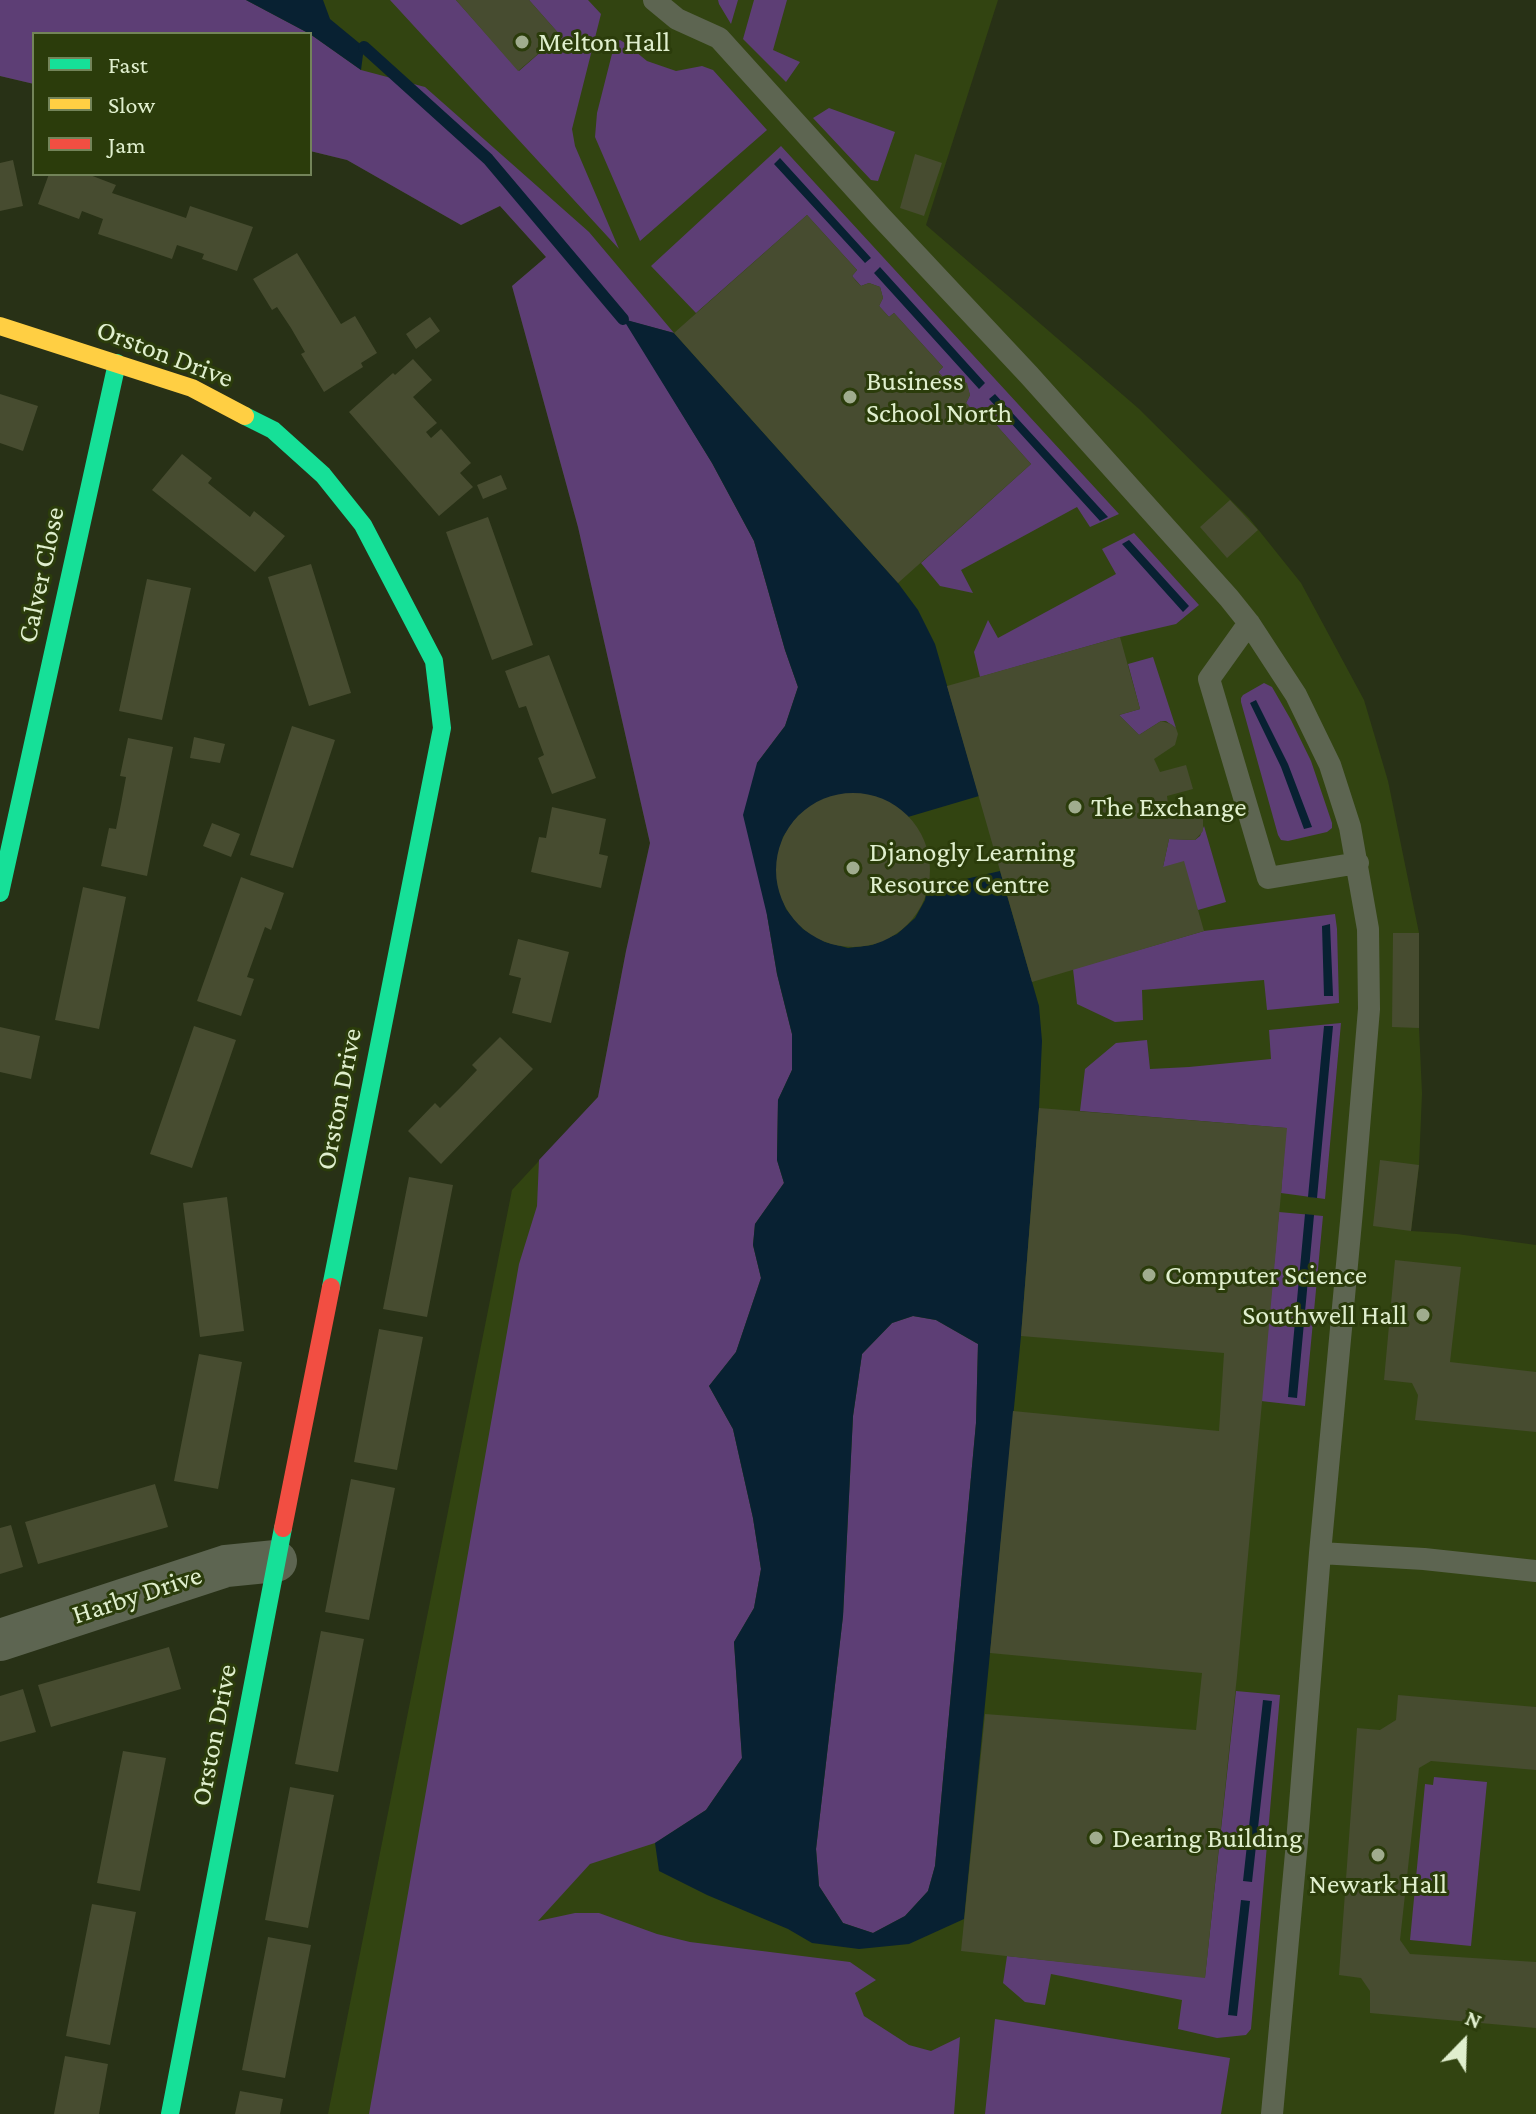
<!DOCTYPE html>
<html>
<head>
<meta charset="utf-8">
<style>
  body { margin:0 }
  #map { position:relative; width:1536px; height:2114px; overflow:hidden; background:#283116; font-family:"Crimson Pro",serif }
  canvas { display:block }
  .legend { position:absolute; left:32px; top:32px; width:280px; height:144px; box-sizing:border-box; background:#2b3c0b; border:2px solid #738459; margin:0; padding:10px 14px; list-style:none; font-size:24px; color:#e0efce }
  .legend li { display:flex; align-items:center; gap:16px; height:40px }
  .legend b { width:40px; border:2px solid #738459 }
  .north { position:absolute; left:1424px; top:2002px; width:80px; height:80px; -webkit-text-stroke:6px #2b3c0b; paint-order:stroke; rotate:23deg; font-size:22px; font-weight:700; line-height:32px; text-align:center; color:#e0efce }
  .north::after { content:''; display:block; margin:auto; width:28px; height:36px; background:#e0efce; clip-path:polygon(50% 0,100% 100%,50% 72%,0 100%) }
</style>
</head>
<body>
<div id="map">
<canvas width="1536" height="2114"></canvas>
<ul class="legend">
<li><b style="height:10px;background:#16e098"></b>Fast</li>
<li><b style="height:10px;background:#ffcf43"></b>Slow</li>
<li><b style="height:10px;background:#f24e42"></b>Jam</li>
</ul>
<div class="north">N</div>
</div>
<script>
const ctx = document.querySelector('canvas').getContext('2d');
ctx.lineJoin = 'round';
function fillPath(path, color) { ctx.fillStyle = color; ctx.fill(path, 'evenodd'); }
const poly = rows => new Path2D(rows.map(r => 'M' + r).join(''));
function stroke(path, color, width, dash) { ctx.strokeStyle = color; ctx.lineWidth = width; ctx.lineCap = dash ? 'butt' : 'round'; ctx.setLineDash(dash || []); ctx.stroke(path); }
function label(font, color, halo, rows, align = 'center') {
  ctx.font = font + ' "Crimson Pro",serif'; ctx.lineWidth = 6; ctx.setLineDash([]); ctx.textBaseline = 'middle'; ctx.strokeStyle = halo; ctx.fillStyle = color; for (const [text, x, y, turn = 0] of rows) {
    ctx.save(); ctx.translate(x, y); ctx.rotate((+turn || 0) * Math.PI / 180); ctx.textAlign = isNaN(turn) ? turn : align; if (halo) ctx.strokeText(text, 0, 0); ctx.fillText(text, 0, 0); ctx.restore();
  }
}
fillPath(poly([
  [0,0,998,0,926,225,1138,408,1249,518,1301,583,1364,700,1388,781,1419,933,1419,1028,1422,1093,1419,1165,1411,1231,1457,1234,1536,1245,1536,2114,328,2114,512,1190,598,1097,626,951,650,843,578,527,512,286,546,257,500,206,461,225,347,160,310,151,310,34,34,34,34,84,0,76]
]), '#324411');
fillPath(poly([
  [0,0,246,0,310,34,34,34,34,84,0,76],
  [390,0,456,0,519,71,560,35,529,0,588,0,601,14,572,129,575,146,619,249],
  [718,0,738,0,731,24,719,4],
  [754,0,787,0,773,50,800,62,786,82,743,39],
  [310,34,361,70,425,87,589,232,674,333,625,320,712,463,754,541,785,650,798,687,785,726,757,763,767,915,777,974,792,1034,792,1070,778,1100,777,1160,784,1183,755,1224,753,1245,761,1278,736,1352,709,1386,733,1429,753,1518,761,1569,754,1608,734,1642,742,1758,706,1810,655,1843,590,1864,538,1921,575,1913,599,1913,657,1934,690,1942,850,1962,876,1980,855,1993,864,2016,909,2045,931,2051,960,2037,954,2114,369,2114,519,1264,537,1206,539,1160,598,1097,626,951,650,843,578,527,512,286,546,257,500,206,461,225,347,160,310,151],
  [620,40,625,43,647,61,676,71,702,66,713,70,767,130,640,241,595,137,597,113,615,42],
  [829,108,895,132,878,181,871,180,813,118],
  [781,146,1119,514,1090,527,1077,507,961,570,973,593,940,586,921,563,1031,464,981,408,975,413,966,403,970,395,966,383,956,379,948,382,938,372,943,367,894,313,889,317,879,306,883,298,880,287,869,283,861,286,852,276,857,270,807,215,696,313,651,266],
  [1134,533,1199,605,1176,624,1120,637,980,677,974,652,988,620,998,638,1116,574,1102,549],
  [1153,657,1176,728,1166,721,1161,721,1139,735,1119,715,1140,709,1128,664],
  [1264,683,1272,687,1291,720,1311,761,1332,823,1332,828,1327,832,1288,841,1281,840,1278,835,1241,702,1241,698,1243,695],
  [1204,826,1226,902,1198,910,1163,867,1169,839,1195,840,1200,836],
  [1335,914,1337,929,1339,1003,1267,1010,1264,980,1142,990,1143,1020,1115,1022,1077,1004,1073,969,1204,931],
  [1341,1023,1325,1199,1281,1193,1286,1128,1080,1111,1085,1069,1116,1043,1147,1040,1150,1069,1189,1067,1271,1059,1269,1030],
  [1279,1212,1323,1216,1305,1406,1261,1401],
  [913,1316,936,1320,978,1344,976,1423,935,1866,928,1891,905,1916,873,1933,843,1923,819,1886,816,1849,843,1616,853,1416,862,1354,892,1323],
  [1236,1691,1280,1695,1251,2029,1246,2035,1217,2038,1178,2029,1182,2000,1051,1974,1045,2005,1025,2002,1003,1983,1007,1956,1205,1977],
  [1434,1777,1487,1782,1471,1946,1410,1940,1425,1784,1433,1785],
  [995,2019,1230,2058,1221,2114,985,2114]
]), '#5d3e75');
fillPath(poly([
  [246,0,323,0,330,19,364,47,361,70,310,34],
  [780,158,871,258,865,263,774,164],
  [880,267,985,383,979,389,874,273],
  [623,319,674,333,898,583,918,610,935,644,979,796,908,817,895,806,873,796,848,794,820,801,798,816,783,837,777,862,778,886,786,909,803,929,825,942,848,948,872,945,897,934,915,918,925,900,927,888,1000,871,1039,1006,1042,1041,1039,1108,1021,1336,964,1919,909,1944,859,1949,812,1943,788,1929,707,1895,659,1871,655,1843,706,1810,742,1758,734,1642,754,1608,761,1569,753,1518,733,1429,709,1386,736,1352,761,1278,753,1245,755,1224,784,1183,777,1160,778,1100,792,1070,792,1034,777,974,767,915,743,815,757,763,785,726,798,687,785,650,754,541,712,463],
  [913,1316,936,1320,978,1344,976,1423,935,1866,928,1891,905,1916,873,1933,843,1923,819,1886,816,1849,843,1616,853,1416,862,1354,892,1323],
  [995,394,1108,517,1100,521,989,399],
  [1129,540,1189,606,1183,612,1122,544],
  [1256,700,1288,764,1312,827,1304,829,1281,767,1250,703],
  [1330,924,1333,996,1324,996,1322,926],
  [1324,1026,1333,1026,1317,1198,1308,1197],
  [1305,1214,1314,1215,1297,1398,1288,1397],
  [1263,1700,1272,1701,1252,1882,1243,1881],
  [1241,1900,1250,1901,1237,2016,1228,2015]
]), '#082132');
stroke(poly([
  [364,47,488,159,623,319]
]), '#082132', 12);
fillPath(poly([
  [456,0,529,0,560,35,518,71],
  [915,154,942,163,924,216,900,208],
  [13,160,23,206,0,211,0,163],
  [49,174,91,174,90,175,116,185,112,193,186,218,190,206,253,227,237,271,202,259,204,254,177,245,172,259,137,247,98,234,103,219,82,211,79,219,38,204],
  [807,215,857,270,852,276,856,281,861,286,869,283,880,287,883,298,879,306,889,317,894,313,943,367,938,372,948,382,956,379,967,383,970,395,966,403,975,413,981,408,1031,464,898,583,674,333],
  [297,253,341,324,355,316,377,353,361,363,363,367,324,392,301,354,305,352,291,328,277,307,272,310,253,279],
  [430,317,440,331,416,349,406,334],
  [413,359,432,380,413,397,437,423,426,432,431,438,441,429,471,463,460,473,473,487,439,516,349,412,393,373,395,375],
  [0,394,38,406,23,451,0,443],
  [182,454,212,478,208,483,250,517,254,511,285,536,255,572,152,490],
  [501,475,507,489,483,499,477,485],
  [1230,500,1258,530,1227,558,1200,527],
  [488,517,533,645,492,660,446,532],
  [311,564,351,693,309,706,268,577],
  [147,579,191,588,162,720,119,711],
  [1120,637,1140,709,1119,715,1139,735,1161,721,1171,724,1176,728,1178,734,1175,745,1154,759,1160,772,1186,765,1193,789,1167,796,1169,811,1189,810,1199,813,1203,819,1203,831,1195,840,1169,839,1163,867,1184,861,1204,931,1032,982,947,686],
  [549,655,596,778,552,794,538,758,544,755,535,731,526,706,519,708,505,671],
  [292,726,335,740,293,868,250,855],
  [194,737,225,744,220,763,190,758],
  [128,738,173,747,147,876,101,866,109,828,116,829,121,804,126,777,120,776],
  '776 870a77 77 0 1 1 154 0a77 77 0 1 1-154 0Z',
  [552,807,606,819,599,854,608,856,601,888,531,872,539,837,546,838],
  [212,823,240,834,231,857,203,846],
  [241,877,284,893,271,930,265,927,247,977,254,979,241,1016,197,1001],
  [83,887,126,897,99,1029,55,1020],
  [1393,933,1419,933,1419,1028,1392,1027],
  [518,939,569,952,551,1023,512,1013,521,978,509,975],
  [194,1026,236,1040,192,1168,150,1154],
  [0,1027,40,1036,31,1079,0,1072],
  [500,1037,533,1069,441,1164,408,1131,435,1103,440,1108,459,1089,477,1070,472,1065],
  [1039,1108,1287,1128,1237,1676,1205,1978,961,1951,985,1714,1196,1730,1202,1673,990,1653,1013,1411,1219,1431,1224,1353,1021,1336],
  [1380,1160,1419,1165,1411,1231,1373,1226],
  [409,1177,453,1185,427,1317,383,1309],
  [227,1197,244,1331,200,1337,183,1203],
  [1395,1260,1461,1267,1450,1362,1536,1372,1536,1432,1415,1420,1418,1395,1412,1383,1384,1380],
  [379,1329,423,1337,397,1470,354,1462],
  [199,1354,242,1362,218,1489,174,1481],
  [351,1479,395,1488,369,1620,325,1612],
  [155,1484,168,1527,38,1564,25,1522],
  [11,1525,23,1567,0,1574,0,1528],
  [321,1631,364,1639,338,1772,295,1764],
  [169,1647,181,1689,51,1727,38,1685],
  [23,1689,36,1732,0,1742,0,1696],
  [1398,1695,1536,1707,1536,1770,1431,1761,1419,1768,1400,1940,1410,1954,1536,1962,1536,2028,1370,2013,1370,1991,1361,1978,1339,1975,1357,1728,1380,1730,1396,1720],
  [123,1751,166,1758,140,1891,97,1883],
  [290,1787,334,1795,308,1928,265,1920],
  [92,1904,136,1912,110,2045,66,2036],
  [268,1937,311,1945,285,2078,242,2070],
  [65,2056,108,2064,99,2114,54,2114],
  [240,2091,283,2099,280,2114,235,2114]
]), '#474c30');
stroke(poly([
  [654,0,677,19,719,38,880,216,1029,375,1229,598,1249,623,1296,695,1330,765,1350,827,1368,929,1369,1009,1352,1211,1320,1553,1297,1842,1272,2114],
  [1249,623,1209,679,1268,878,1358,863],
  [1320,1553,1424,1559,1536,1571]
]), '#5d6551', 22);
stroke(poly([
  [0,1640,226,1566,276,1561]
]), '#5d6551', 42);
stroke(poly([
  [245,416,273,430,323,475,363,525,434,661,442,728,331,1287],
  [0,893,117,363],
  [170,2114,283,1528]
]), '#16e098', 18);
stroke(poly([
  [0,326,192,388,245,416]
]), '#ffcf43', 18);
stroke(poly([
  [283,1528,331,1287]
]), '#f24e42', 18);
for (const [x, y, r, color] of [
  [522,42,8,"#a0ac8e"],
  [850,397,8,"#a0ac8e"],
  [1075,807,8,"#a0ac8e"],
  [853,868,8,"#a0ac8e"],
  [1149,1275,8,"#a0ac8e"],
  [1423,1315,8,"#a0ac8e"],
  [1096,1838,8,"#a0ac8e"],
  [1378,1855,8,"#a0ac8e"]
]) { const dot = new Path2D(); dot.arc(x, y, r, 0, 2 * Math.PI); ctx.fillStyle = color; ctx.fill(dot); stroke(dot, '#2b3c0b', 3); }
label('28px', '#e0efce', '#2b3c0b', [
  ["Melton Hall",538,42],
  ["Business",866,381],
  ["School North",866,413],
  ["The Exchange",1091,807],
  ["Djanogly Learning",869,852],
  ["Resource Centre",869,884],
  ["Computer Science",1165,1275],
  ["Southwell Hall",1407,1315,"right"],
  ["Dearing Building",1112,1838],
  ["Newark Hall",1378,1884,"center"]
], 'left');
label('28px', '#e0efce', '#2b3c0b', [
  ["Orston Drive",165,354,21],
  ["Calver Close",41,575,-78],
  ["Orston Drive",339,1099,-79],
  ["Harby Drive",137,1595,-18],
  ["Orston Drive",214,1735,-79]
]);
</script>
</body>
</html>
